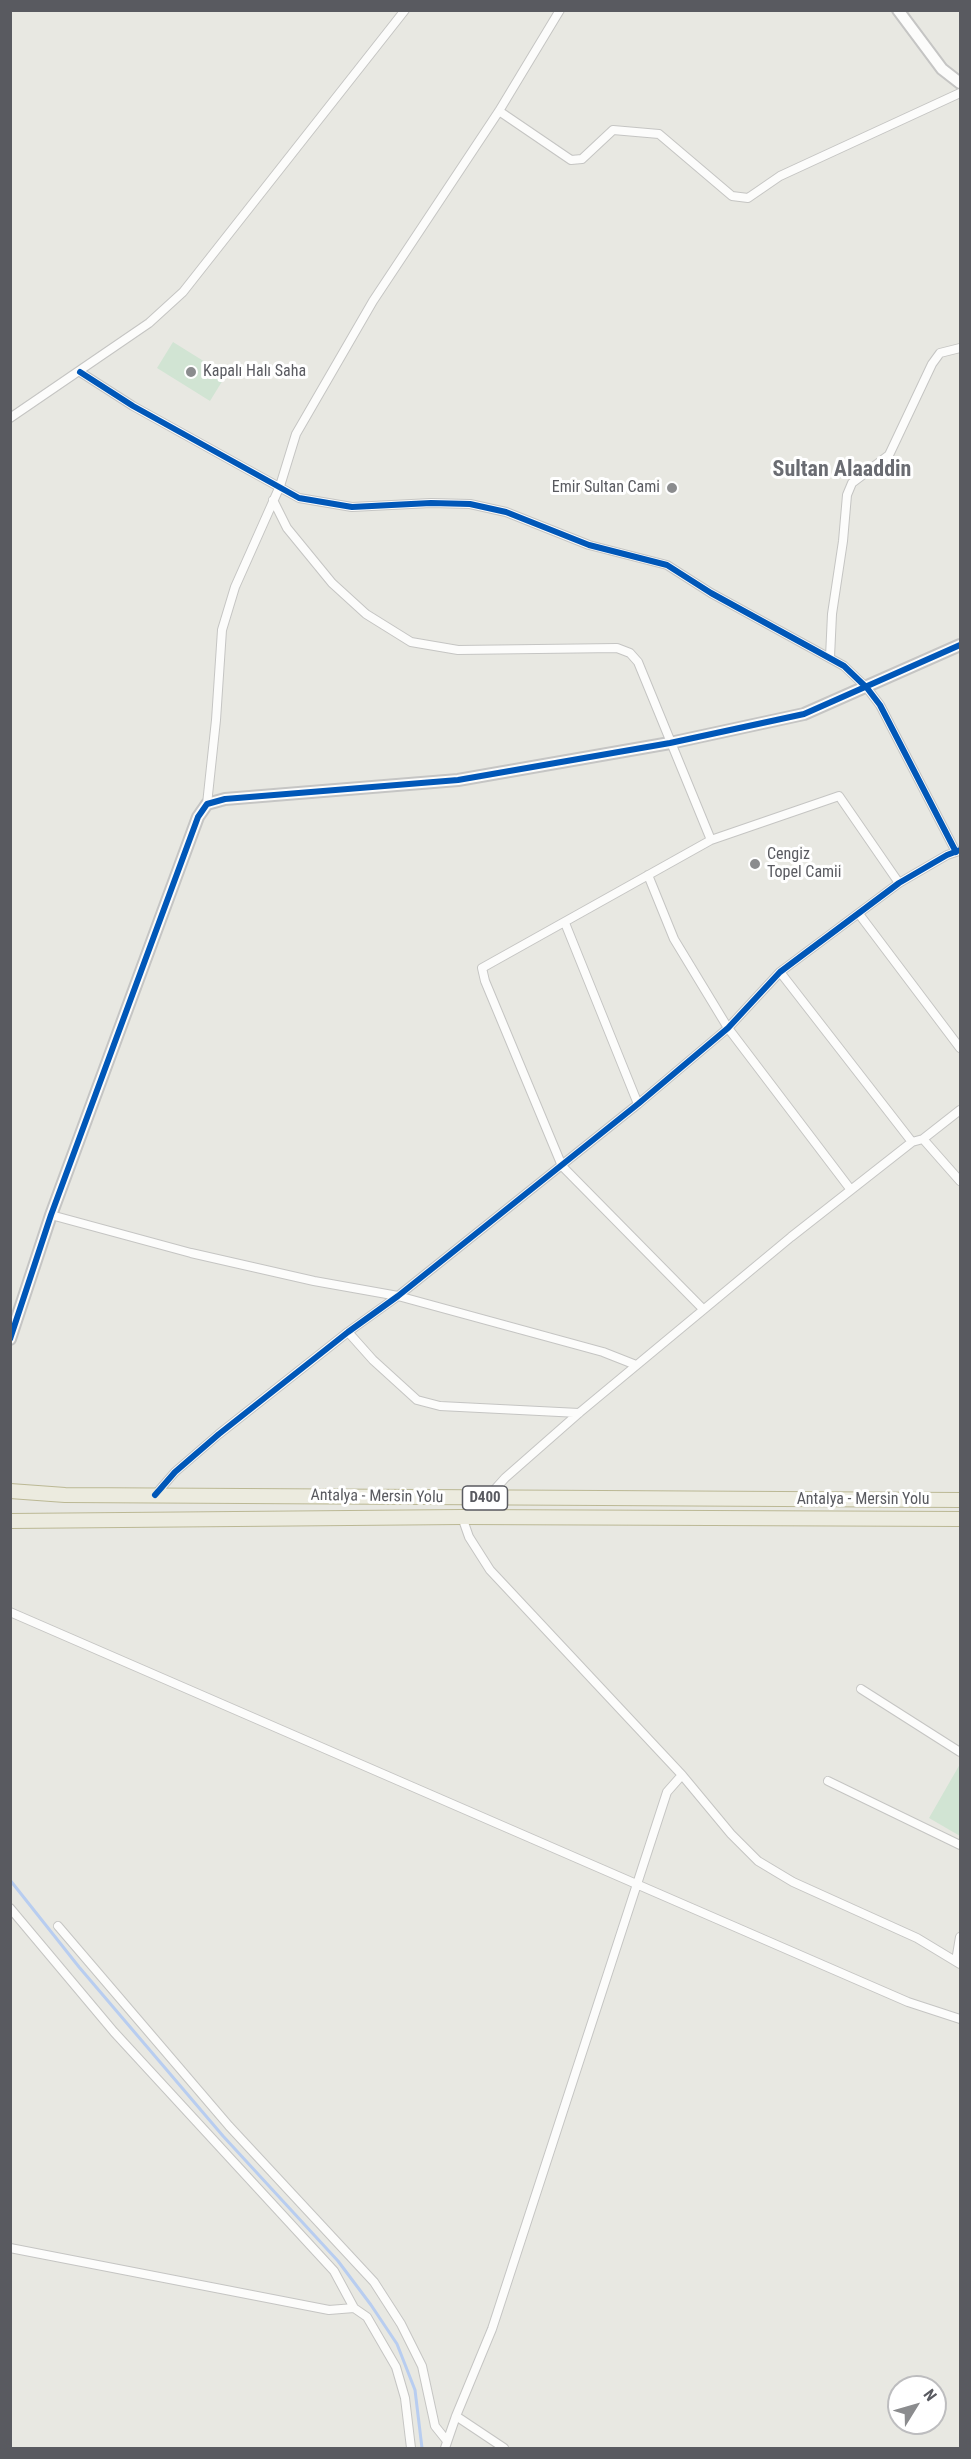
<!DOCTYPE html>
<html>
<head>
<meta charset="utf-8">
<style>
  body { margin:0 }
  #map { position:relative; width:971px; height:2459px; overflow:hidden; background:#e8e8e2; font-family:"Roboto Condensed",sans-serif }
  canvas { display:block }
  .frame { position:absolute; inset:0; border:12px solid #595a60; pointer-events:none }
  .north { position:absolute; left:887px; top:2375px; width:60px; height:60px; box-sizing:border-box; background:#fff; border:2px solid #bdbdbf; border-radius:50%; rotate:53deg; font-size:16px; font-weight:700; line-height:24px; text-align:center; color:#595a60 }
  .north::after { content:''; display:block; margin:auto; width:21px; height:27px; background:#8b8c8e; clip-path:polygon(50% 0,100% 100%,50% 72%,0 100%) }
</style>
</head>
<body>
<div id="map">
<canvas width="971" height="2459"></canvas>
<div class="frame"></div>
<div class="north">N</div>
</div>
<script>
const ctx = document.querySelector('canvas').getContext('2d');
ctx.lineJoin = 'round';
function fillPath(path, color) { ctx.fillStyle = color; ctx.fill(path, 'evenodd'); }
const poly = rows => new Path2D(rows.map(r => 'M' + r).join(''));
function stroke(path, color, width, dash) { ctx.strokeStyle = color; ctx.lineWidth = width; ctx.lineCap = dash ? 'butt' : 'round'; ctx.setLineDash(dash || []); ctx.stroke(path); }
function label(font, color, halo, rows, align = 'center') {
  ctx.font = font + ' "Roboto Condensed",sans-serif'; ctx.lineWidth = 6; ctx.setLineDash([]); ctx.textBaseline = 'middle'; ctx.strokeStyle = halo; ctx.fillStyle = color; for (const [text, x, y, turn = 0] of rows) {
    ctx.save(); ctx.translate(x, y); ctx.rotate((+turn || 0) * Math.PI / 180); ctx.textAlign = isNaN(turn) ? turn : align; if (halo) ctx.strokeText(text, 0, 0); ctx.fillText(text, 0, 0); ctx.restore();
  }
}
fillPath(poly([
  [173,342,226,375,210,401,157,368],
  [960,1764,960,1836,929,1818]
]), '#d1e4d3');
stroke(poly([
  [10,1880,79,1967,223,2136,338,2261,371,2305,397,2344,415,2390,422,2448]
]), '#b8cdf0', 3);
const street = poly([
  [499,111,571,160,582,159,613,130,659,134,732,196,748,198,780,176,960,93],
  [80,372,133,406,299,498,352,507,431,503,470,504,506,512,589,545,667,565,711,593,844,666,867,688,880,705,956,852],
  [10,418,149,323,183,292,405,10],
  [273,500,287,528,332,583,366,614,411,642,458,650,617,648,630,653,638,662,711,840],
  [830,657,832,614,843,541,847,495,852,483,889,455,932,364,940,353,960,348],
  [207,804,216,720,222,630,235,587,280,486,296,434,373,301,499,111,560,10],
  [648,875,674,939,728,1028,851,1190],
  [859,914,960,1048],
  [565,923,638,1104],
  [780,972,912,1142],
  [923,1139,960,1181],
  [51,1215,191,1253,314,1281,398,1296,603,1352,636,1365],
  [703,1309,562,1166,485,981,482,968,711,840,839,796,899,883],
  [348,1332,373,1360,417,1400,440,1406,579,1413],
  [155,1495,175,1472,219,1434,348,1332,398,1296,638,1104,728,1028,780,972,899,883,947,855,959,851],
  [488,1497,505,1478,579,1413,791,1237,912,1142,923,1139,960,1110],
  [462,1517,469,1537,490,1570,682,1775,731,1834,758,1861,793,1882,917,1938,960,1964],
  [10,1612,908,2002,960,2019],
  [861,1689,960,1752],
  [828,1781,960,1845],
  [10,1908,114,2032,334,2271,354,2308],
  [58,1926,229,2126,374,2282,401,2324,422,2366,435,2426,447,2441],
  [956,1961,960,1937],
  [10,2248,329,2310,354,2308,367,2317,396,2367,405,2398,411,2448],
  [456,2416,504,2448],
  [445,2448,456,2416,492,2329,667,1792,682,1775]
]);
const secondary = poly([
  [898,10,942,69,960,83],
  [10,1339,51,1215,198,817,207,804,225,799,458,780,670,743,804,714,960,645]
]);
const highway = poly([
  [10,1491,65,1495,960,1500],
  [10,1521,462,1517,960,1519]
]);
stroke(street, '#c5c5c3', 10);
stroke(secondary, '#c5c5c4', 14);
stroke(highway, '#bbb894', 16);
stroke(street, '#fcfcfb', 8);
stroke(secondary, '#fcfcfb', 10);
stroke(highway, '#ecebdf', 14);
stroke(poly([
  [80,372,133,406,299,498,352,507,431,503,470,504,506,512,589,545,667,565,711,593,844,666,867,688,880,705,956,852],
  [10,1339,51,1215,198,817,207,804,225,799,458,780,670,743,804,714,960,645],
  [155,1495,175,1472,219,1434,348,1332,398,1296,638,1104,728,1028,780,972,899,883,947,855,960,850]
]), '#0057b8', 6);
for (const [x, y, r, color] of [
  [191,372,6,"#8b8c8e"],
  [672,488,6,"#8b8c8e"],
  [755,864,6,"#8b8c8e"]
]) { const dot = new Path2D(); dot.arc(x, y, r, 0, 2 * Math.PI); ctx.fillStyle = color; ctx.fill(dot); stroke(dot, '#fff', 2); }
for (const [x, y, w] of [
  [485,1498,45]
]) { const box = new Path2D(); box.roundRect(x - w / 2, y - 12, w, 24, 4.5); ctx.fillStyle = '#fff'; ctx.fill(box); stroke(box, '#595a60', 1.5); }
label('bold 15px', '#595a60', null, [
  ["D400",485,1498]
]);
label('16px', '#595a60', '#fff', [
  ["Kapalı Halı Saha",203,372],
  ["Emir Sultan Cami",660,488,"right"],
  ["Cengiz",767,855],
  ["Topel Camii",767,873]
], 'left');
label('16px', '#595a60', '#fff', [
  ["Antalya - Mersin Yolu",377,1497,1],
  ["Antalya - Mersin Yolu",863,1500]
]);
label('bold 22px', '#6a6c72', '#fff', [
  ["Sultan Alaaddin",842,470]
]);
</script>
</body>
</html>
